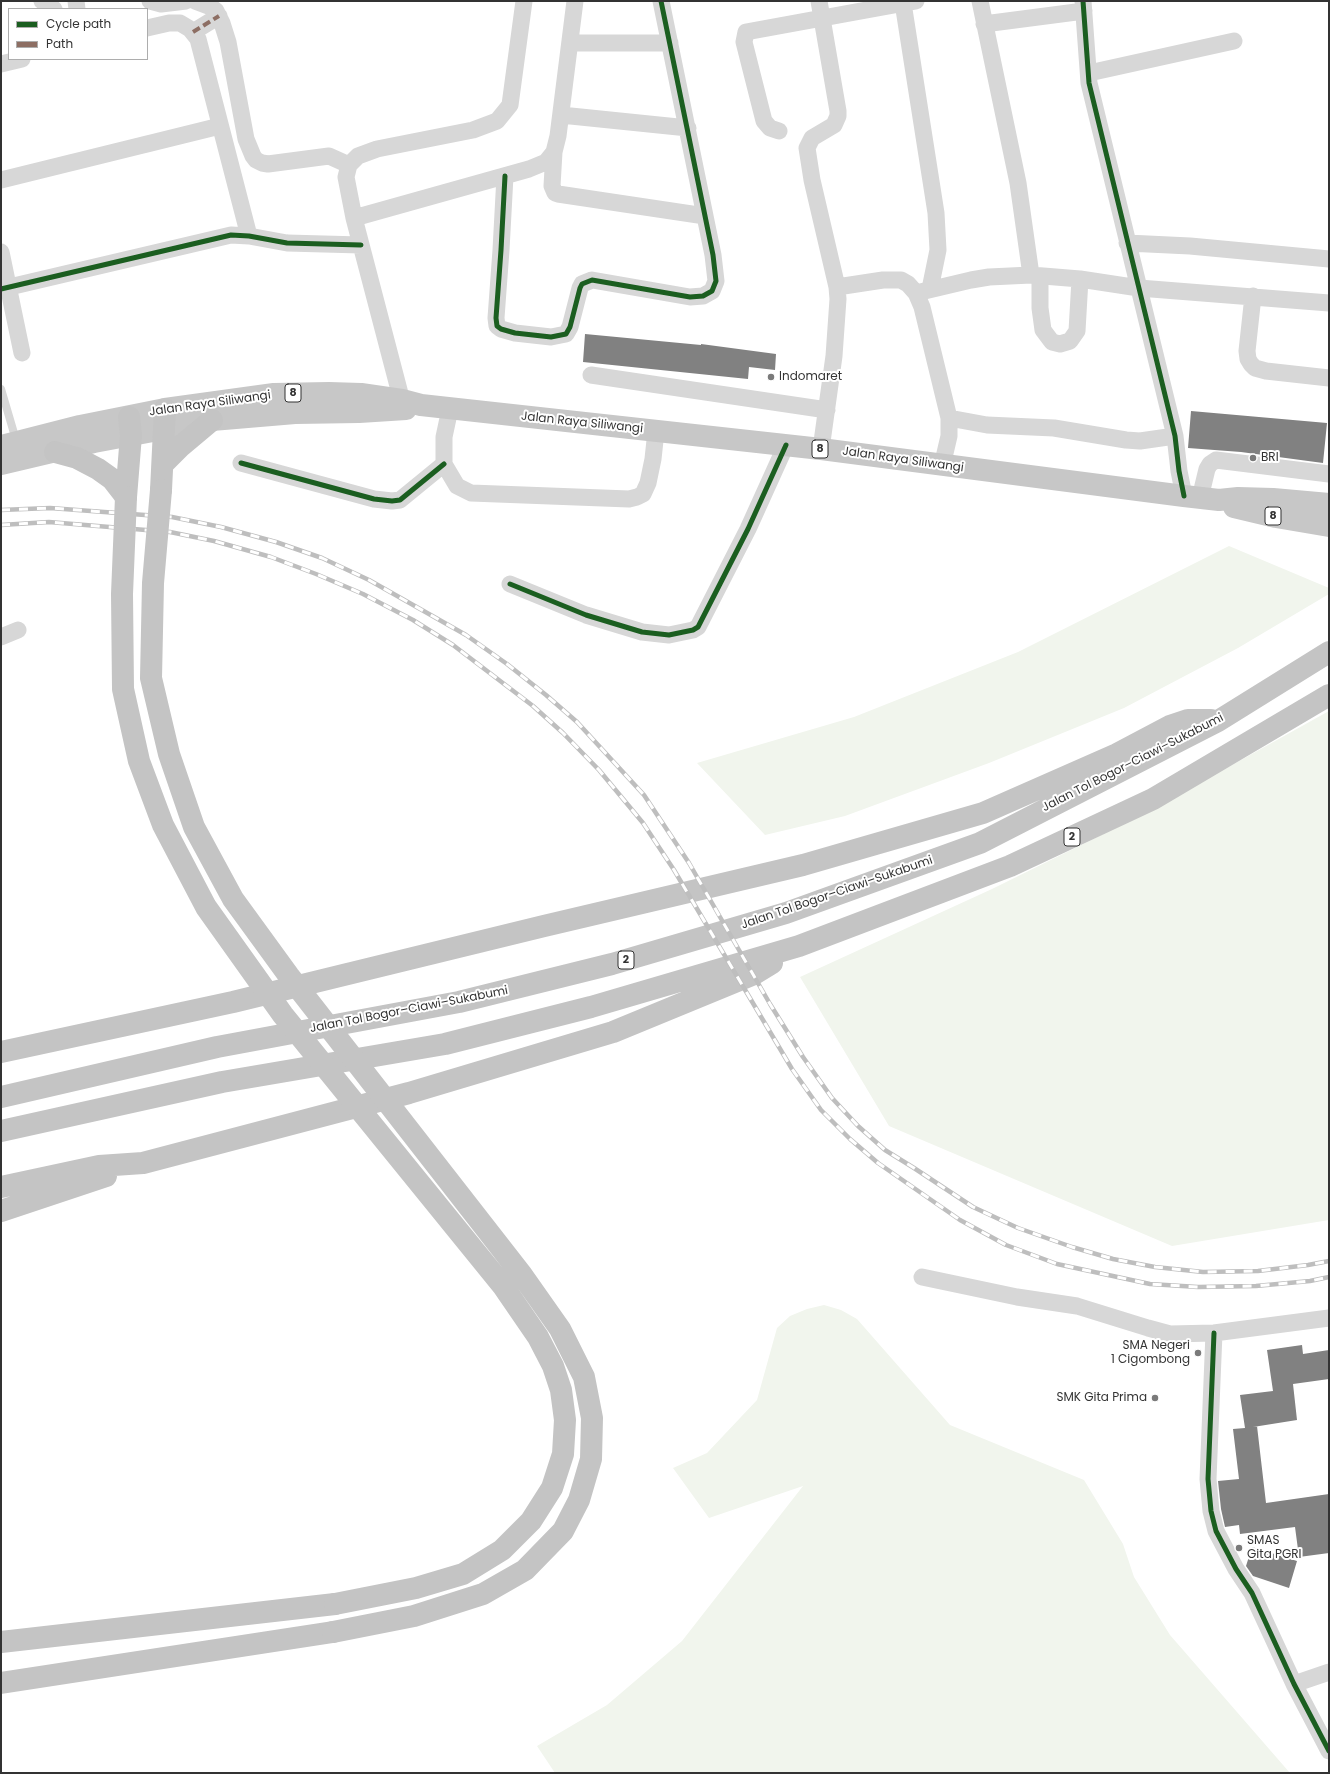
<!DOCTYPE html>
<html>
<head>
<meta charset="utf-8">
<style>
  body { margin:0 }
  #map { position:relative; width:1330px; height:1774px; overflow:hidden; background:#fff; font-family:Poppins,sans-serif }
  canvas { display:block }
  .frame { position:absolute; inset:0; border:2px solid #333; pointer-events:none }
  .legend { position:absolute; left:8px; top:8px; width:140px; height:52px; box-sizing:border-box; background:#fff; border:1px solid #adadad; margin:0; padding:5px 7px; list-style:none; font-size:12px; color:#333 }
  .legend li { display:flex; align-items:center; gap:8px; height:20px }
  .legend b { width:20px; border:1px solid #adadad }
</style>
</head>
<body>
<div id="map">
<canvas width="1330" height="1774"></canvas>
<div class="frame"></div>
<ul class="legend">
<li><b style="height:5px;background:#1b5e20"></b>Cycle path</li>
<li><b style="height:5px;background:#8d6e63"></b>Path</li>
</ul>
</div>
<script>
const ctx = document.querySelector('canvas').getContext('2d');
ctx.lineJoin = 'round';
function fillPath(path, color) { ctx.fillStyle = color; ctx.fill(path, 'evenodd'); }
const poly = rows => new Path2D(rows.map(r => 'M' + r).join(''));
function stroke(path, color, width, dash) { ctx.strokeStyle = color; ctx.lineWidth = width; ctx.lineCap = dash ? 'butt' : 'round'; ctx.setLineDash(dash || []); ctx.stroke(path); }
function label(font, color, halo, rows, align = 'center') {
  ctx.font = font + ' Poppins,sans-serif'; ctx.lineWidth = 4; ctx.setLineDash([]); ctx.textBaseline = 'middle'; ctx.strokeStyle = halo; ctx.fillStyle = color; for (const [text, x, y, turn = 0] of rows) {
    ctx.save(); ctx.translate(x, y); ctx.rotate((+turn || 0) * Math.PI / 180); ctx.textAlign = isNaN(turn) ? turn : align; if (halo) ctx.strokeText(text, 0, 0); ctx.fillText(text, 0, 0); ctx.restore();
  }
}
fillPath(poly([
  [1229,546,1329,588,1329,594,1238,648,1124,708,989,763,845,816,765,835,697,763,854,717,1018,652],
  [1329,711,1329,1220,1172,1246,889,1126,800,977,992,889,1144,814],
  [824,1305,841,1310,857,1319,950,1425,1084,1480,1123,1544,1134,1577,1170,1635,1290,1773,555,1773,537,1746,607,1705,682,1641,803,1486,709,1518,673,1468,707,1453,757,1400,777,1328,790,1316,807,1309]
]), '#f1f5ed');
fillPath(poly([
  [585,334,701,345,701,344,776,354,775,370,749,367,748,379,583,362],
  [1191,411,1327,423,1323,463,1241,452,1188,448],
  [1302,1345,1303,1354,1329,1350,1329,1379,1293,1384,1297,1420,1253,1427,1257,1426,1266,1503,1329,1494,1329,1553,1299,1557,1295,1527,1240,1534,1239,1525,1225,1527,1221,1509,1218,1481,1239,1479,1233,1429,1245,1428,1240,1395,1273,1391,1267,1350],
  [1252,1547,1297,1561,1289,1588,1253,1576,1246,1566]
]), '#818181');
stroke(poly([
  [1,389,16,440]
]), '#d7d7d7', 8);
stroke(poly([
  [42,1,54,9],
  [76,1,77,9],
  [150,1,161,4,186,1],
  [195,1,211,7,216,11,222,23,228,42,246,139,253,156,256,160,262,163,268,164,329,156,349,165],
  [819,1,838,111,838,116,834,125,812,138,807,148,812,180,837,287,838,299,834,356,821,449],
  [980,1,1018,183,1031,275],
  [1083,1,1089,83,1175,436,1179,471,1184,496],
  [903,3,936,213,938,250,930,289],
  [984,24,1084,11],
  [147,28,169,23,180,23,190,29,198,39,249,236],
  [193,32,219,16],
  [571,43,670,43],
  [1,64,22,59],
  [1089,73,1234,41],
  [561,115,688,128],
  [779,131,770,128,764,121,744,42,746,32,916,1],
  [554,152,552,186,555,193,558,194,705,216],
  [505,176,501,250,496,318,497,326,501,329,515,333,551,337,566,334,570,327,580,288,582,284,592,280,690,297,703,296,712,291,716,281,713,255,661,1],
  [1,180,220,126],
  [354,218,529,169,546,162,554,152,558,136,575,1],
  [1127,243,1190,246,1329,259],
  [1,252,22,353],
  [1040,277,1040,308,1043,330,1052,342,1060,344,1070,341,1077,331,1080,279],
  [837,287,883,280,901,280,908,284,916,293,922,307,949,418,949,436,942,466],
  [1,289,231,235,249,236,287,243,361,245],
  [916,293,971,280,989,277,1031,275,1080,279,1139,288,1329,303],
  [1253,296,1247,351,1248,359,1251,364,1255,368,1266,371,1329,378],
  [591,375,827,410],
  [404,409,354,218,346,177,349,165,358,156,377,149,473,130,497,121,510,105,524,1],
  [450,409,444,437,444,464,457,486,471,493,629,499,637,497,643,494,648,483,653,459,656,431],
  [949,418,987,425,1054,428,1126,440,1140,441,1175,436],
  [241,463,374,499,392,501,400,500,444,464],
  [1200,498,1207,469,1210,464,1216,460,1329,474],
  [510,584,586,615,642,632,669,635,693,630,698,627,748,529,786,445],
  [1,637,18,630],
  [922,1277,1017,1297,1077,1306,1148,1328,1170,1334,1214,1333,1329,1318],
  [1214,1333,1208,1479,1211,1511,1216,1531,1236,1569,1252,1593,1294,1684,1329,1751],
  [1294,1684,1329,1672]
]), '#d7d7d7', 17);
stroke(poly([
  [1,446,80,426,165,409,274,394,329,393,361,394,402,400,421,405,821,449,1184,496,1219,500,1238,498,1273,499,1329,504],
  [1,464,94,442,212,420,295,413,359,412,406,409],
  [1234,507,1276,517,1329,526]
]), '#c7c7c7', 22);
stroke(poly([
  [55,452,77,458,98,469,112,479,126,497],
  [163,464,181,446,212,420],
  [161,490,165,409],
  [126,497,131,435,129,417],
  [1,1052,233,1002,544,926,803,865,983,813,1117,754,1170,726,1188,720,1211,720],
  [1,1097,217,1047,459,1002,612,964,786,913,980,843,1218,721,1329,652],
  [1,1131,222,1082,445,1044,591,1007,799,946,1010,866,1153,799,1329,695],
  [1,1187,99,1166,143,1163,409,1093,613,1032,754,974,772,963],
  [1,1211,106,1176],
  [1,1642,335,1604],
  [1,1683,333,1632]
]), '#c4c4c4', 22);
const rail = poly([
  [1,510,50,508,172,517,221,527,276,542,322,558,369,580,466,635,507,664,546,695,577,722,644,795,689,863,770,1004,803,1057,832,1098,858,1126,885,1150,914,1168,973,1207,1018,1228,1072,1247,1113,1259,1155,1267,1203,1272,1258,1271,1308,1265,1329,1261],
  [1,525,49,522,170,532,214,541,271,557,316,574,363,594,413,620,453,645,533,706,563,733,599,770,643,823,674,870,792,1069,821,1110,850,1139,878,1163,960,1220,1006,1245,1057,1264,1150,1284,1198,1287,1256,1286,1310,1281,1329,1277]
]);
stroke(rail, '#bebebe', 4.5);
stroke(rail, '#fff', 3, [9]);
stroke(poly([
  [161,490,153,583,151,678,169,754,194,827,233,899,289,976,522,1275,560,1329,584,1377,592,1418,591,1459,579,1500,563,1531,525,1570,483,1594,414,1616,333,1632],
  [126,497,122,594,123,689,139,761,163,825,206,907,283,1015,503,1286,538,1337,553,1366,561,1390,565,1420,563,1454,552,1488,531,1521,502,1550,463,1574,416,1588,335,1604]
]), '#c4c4c4', 22);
stroke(poly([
  [193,32,219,16]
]), '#8d6e63', 4, [8, 4]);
stroke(poly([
  [1083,1,1089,83,1175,436,1179,471,1184,496],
  [505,176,501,250,496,318,497,326,501,329,515,333,551,337,566,334,570,327,580,288,582,284,592,280,690,297,703,296,712,291,716,281,713,255,661,1],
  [1,289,231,235,249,236,287,243,361,245],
  [241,463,374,499,392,501,400,500,444,464],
  [510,584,586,615,642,632,669,635,693,630,698,627,748,529,786,445],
  [1214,1333,1208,1479,1211,1511,1216,1531,1236,1569,1252,1593,1294,1684,1329,1751]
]), '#1b5e20', 5);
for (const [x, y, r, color] of [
  [771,377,4,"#7a7a7a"],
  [1253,458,4,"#7a7a7a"],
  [1198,1353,4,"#7a7a7a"],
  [1155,1398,4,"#7a7a7a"],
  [1239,1548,4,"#7a7a7a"]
]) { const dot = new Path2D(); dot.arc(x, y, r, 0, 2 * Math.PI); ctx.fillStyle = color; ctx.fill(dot); stroke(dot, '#fff', 1.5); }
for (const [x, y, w] of [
  [293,393,16],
  [820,449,16],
  [1273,516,16],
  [1072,837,16],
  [626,960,16]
]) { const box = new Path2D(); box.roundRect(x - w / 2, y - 9, w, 18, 3); ctx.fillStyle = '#fff'; ctx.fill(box); stroke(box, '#333', 1); }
label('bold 11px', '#333', null, [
  ["8",293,393],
  ["8",820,449],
  ["8",1273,516],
  ["2",1072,837],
  ["2",626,960]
]);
label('12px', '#333', '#fff', [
  ["Indomaret",779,377],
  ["BRI",1261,458],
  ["SMA Negeri",1190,1346,"right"],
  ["1 Cigombong",1190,1360,"right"],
  ["SMK Gita Prima",1147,1398,"right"],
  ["SMAS",1247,1541],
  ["Gita PGRI",1247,1555]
], 'left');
label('12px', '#333', '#fff', [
  ["Jalan Raya Siliwangi",210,404,-8],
  ["Jalan Raya Siliwangi",582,423,6],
  ["Jalan Raya Siliwangi",903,460,8],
  ["Jalan Tol Bogor–Ciawi–Sukabumi",1133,763,-27],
  ["Jalan Tol Bogor–Ciawi–Sukabumi",837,893,-19],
  ["Jalan Tol Bogor–Ciawi–Sukabumi",409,1010,-11]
]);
</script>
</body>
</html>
